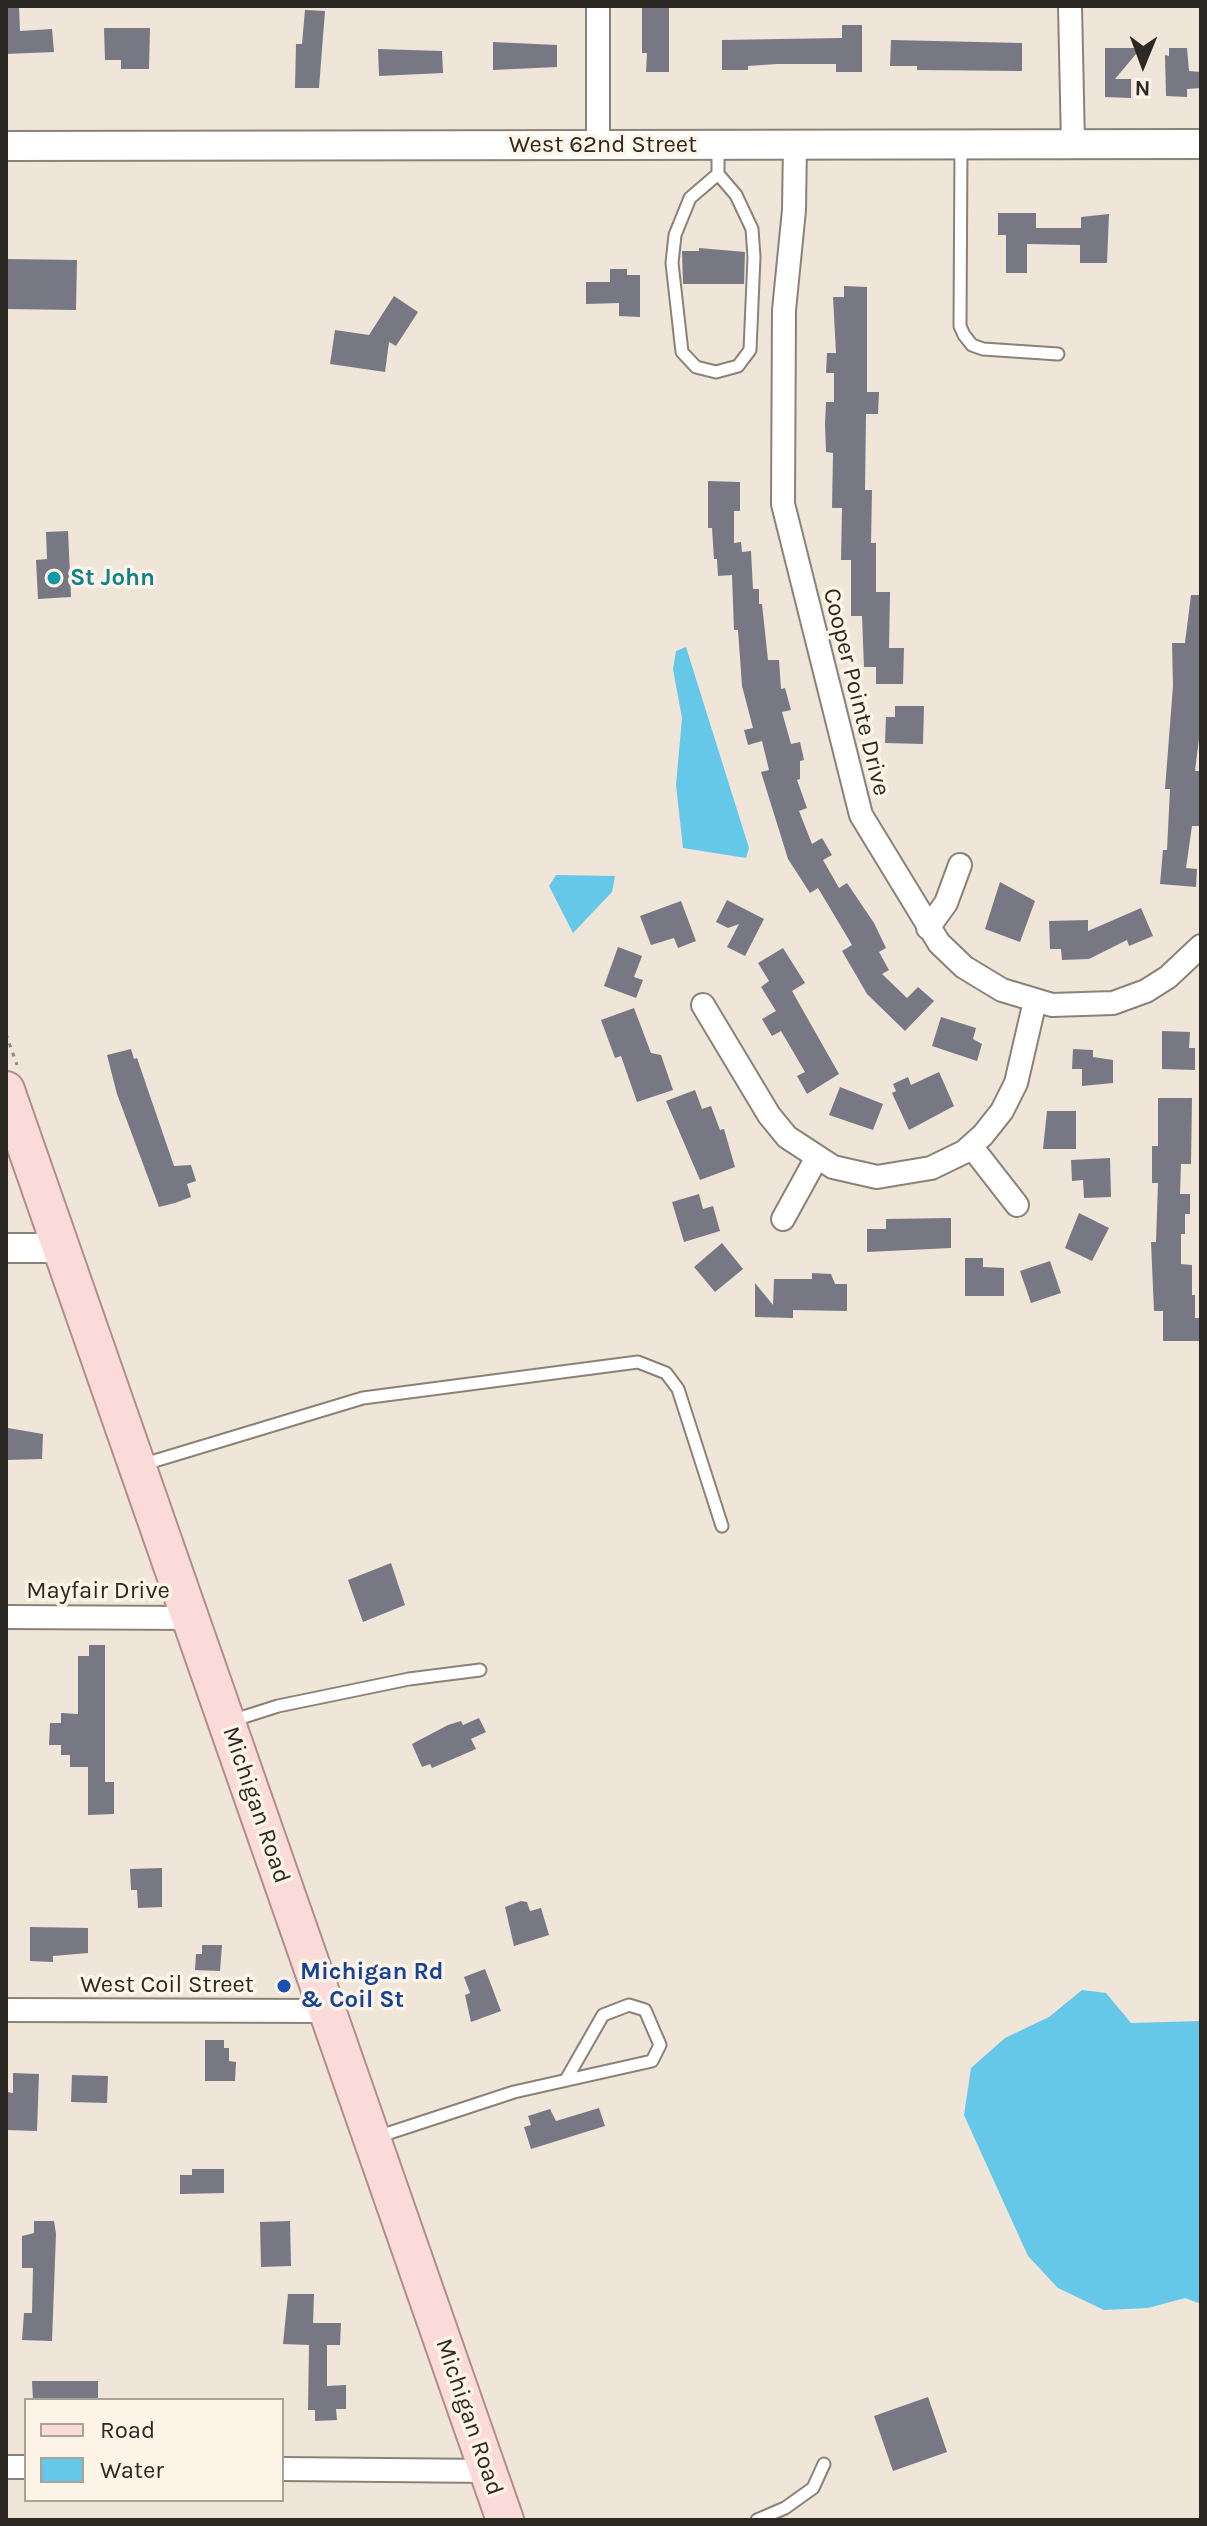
<!DOCTYPE html>
<html>
<head>
<meta charset="utf-8">
<style>
  body { margin:0 }
  #map { position:relative; width:1207px; height:2526px; overflow:hidden; background:#efe5d9; font-family:Karla,sans-serif }
  canvas { display:block }
  .frame { position:absolute; inset:0; border:8px solid #2c2824; pointer-events:none }
  .legend { position:absolute; left:24px; top:2398px; width:260px; height:104px; box-sizing:border-box; background:#fdf3e6; border:2px solid #a9a298; margin:0; padding:10px 14px; list-style:none; font-size:24px; color:#2c2824 }
  .legend li { display:flex; align-items:center; gap:16px; height:40px }
  .legend b { width:40px; border:2px solid #a9a298 }
  .north { position:absolute; left:1103px; top:24px; width:80px; height:80px; -webkit-text-stroke:6px #fdf3e6; paint-order:stroke; rotate:181deg; font-size:22px; font-weight:700; line-height:32px; text-align:center; color:#2c2824 }
  .north::after { content:''; display:block; margin:auto; width:28px; height:36px; background:#2c2824; clip-path:polygon(50% 0,100% 100%,50% 72%,0 100%) }
</style>
</head>
<body>
<div id="map">
<canvas width="1207" height="2526"></canvas>
<div class="frame"></div>
<ul class="legend">
<li><b style="height:10px;background:#fadbda"></b>Road</li>
<li><b style="height:22px;background:#65c8e8"></b>Water</li>
</ul>
<div class="north">N</div>
</div>
<script>
const ctx = document.querySelector('canvas').getContext('2d');
ctx.lineJoin = 'round';
function fillPath(path, color) { ctx.fillStyle = color; ctx.fill(path, 'evenodd'); }
const poly = rows => new Path2D(rows.map(r => 'M' + r).join(''));
function stroke(path, color, width, dash) { ctx.strokeStyle = color; ctx.lineWidth = width; ctx.lineCap = dash ? 'butt' : 'round'; ctx.setLineDash(dash || []); ctx.stroke(path); }
function label(font, color, halo, rows, align = 'center') {
  ctx.font = font + ' Karla,sans-serif'; ctx.lineWidth = 7; ctx.setLineDash([]); ctx.textBaseline = 'middle'; ctx.strokeStyle = halo; ctx.fillStyle = color; for (const [text, x, y, turn = 0] of rows) {
    ctx.save(); ctx.translate(x, y); ctx.rotate((+turn || 0) * Math.PI / 180); ctx.textAlign = isNaN(turn) ? turn : align; if (halo) ctx.strokeText(text, 0, 0); ctx.fillText(text, 0, 0); ctx.restore();
  }
}
fillPath(poly([
  [686,647,749,848,746,858,683,848,676,785,682,718,673,669,676,651],
  [556,875,615,876,612,892,573,933,549,886],
  [1082,1990,1106,1993,1131,2023,1201,2021,1201,2304,1185,2298,1148,2308,1104,2310,1058,2288,1028,2256,964,2115,971,2068,1005,2038,1049,2017]
]), '#65c8e8');
fillPath(poly([
  [6,6,19,6,20,31,52,29,54,52,6,54],
  [642,6,669,6,669,72,646,72,647,53,642,53],
  [305,10,325,11,319,88,295,88,296,44,302,44],
  [842,25,862,25,862,72,836,72,836,64,777,64,748,66,748,70,722,70,722,40,842,38],
  [104,28,150,28,149,69,121,69,121,60,105,60],
  [891,40,1022,43,1022,71,917,70,917,66,890,66],
  [493,42,557,45,557,67,493,70],
  [1105,48,1141,48,1115,79,1131,79,1131,98,1105,97],
  [1169,48,1187,48,1189,71,1201,72,1201,88,1187,89,1187,97,1166,96,1165,55,1169,56],
  [378,49,442,51,443,73,379,76],
  [998,213,1036,213,1036,228,1081,228,1081,217,1109,214,1107,263,1080,263,1080,245,1027,244,1027,273,1006,273,1006,235,998,235],
  [699,248,745,252,744,284,683,284,682,251,699,251],
  [6,259,77,260,76,310,6,309],
  [610,269,627,269,627,275,640,275,640,317,619,316,619,303,586,304,586,282,610,282],
  [844,286,867,287,867,392,879,392,878,414,866,414,865,490,872,490,871,543,876,543,876,592,890,592,889,648,904,648,903,684,876,684,876,667,864,667,862,616,851,616,851,560,841,560,842,508,832,508,833,453,826,452,825,424,826,402,834,402,834,373,826,373,827,353,836,353,833,297,844,297],
  [394,296,418,312,396,346,389,342,385,372,330,364,335,330,369,335],
  [708,481,740,482,740,511,734,511,734,543,741,542,742,552,751,551,753,589,759,589,759,604,762,604,768,660,779,660,781,689,785,688,791,710,782,712,791,744,800,742,804,760,800,761,800,779,797,780,807,808,799,811,812,844,822,838,832,855,823,860,839,888,847,883,874,923,886,948,879,952,889,970,882,974,907,998,918,987,934,1001,905,1031,867,994,842,951,852,945,818,888,810,893,788,859,761,772,769,770,762,741,748,745,744,730,753,728,742,686,738,630,734,630,732,575,718,576,717,559,714,559,712,528,708,528],
  [68,531,71,597,38,599,36,560,47,559,46,532],
  [1191,595,1201,595,1201,723,1195,771,1201,771,1201,826,1192,826,1186,868,1197,869,1196,887,1160,884,1163,850,1167,850,1170,789,1165,789,1173,686,1172,643,1185,643],
  [895,706,924,706,923,744,885,743,886,717,895,717],
  [1000,882,1035,901,1020,942,985,929],
  [727,900,764,919,745,956,727,947,739,924,728,928,716,922],
  [681,901,696,941,678,948,674,938,651,945,640,916],
  [1141,908,1153,936,1129,946,1127,940,1089,959,1062,960,1061,949,1050,949,1049,921,1088,920,1088,931],
  [618,947,642,956,634,977,643,980,636,998,604,986],
  [783,948,805,983,792,991,839,1074,807,1094,797,1076,805,1072,781,1031,772,1036,762,1019,776,1011,761,987,769,981,758,963],
  [634,1008,651,1053,661,1055,673,1090,637,1102,621,1056,615,1058,601,1020],
  [941,1017,976,1028,973,1039,982,1044,977,1061,932,1046],
  [1162,1031,1190,1032,1189,1048,1195,1048,1195,1070,1162,1069],
  [131,1049,134,1059,137,1058,174,1166,191,1165,196,1181,187,1184,191,1197,175,1203,159,1207,117,1094,107,1055],
  [1073,1049,1093,1050,1093,1057,1113,1060,1113,1083,1082,1086,1082,1069,1072,1069],
  [939,1072,954,1106,909,1130,892,1093,896,1091,893,1084,908,1077,911,1085],
  [840,1087,883,1104,873,1130,829,1115],
  [695,1090,702,1109,711,1106,720,1130,724,1129,735,1167,700,1180,666,1101],
  [1158,1098,1192,1098,1191,1164,1181,1164,1180,1194,1190,1194,1190,1214,1185,1214,1185,1234,1181,1234,1181,1264,1192,1265,1192,1295,1195,1295,1195,1318,1201,1318,1201,1341,1163,1341,1163,1311,1154,1311,1151,1242,1156,1242,1158,1183,1152,1183,1152,1146,1158,1146],
  [1047,1111,1076,1111,1076,1149,1043,1149],
  [1110,1158,1111,1197,1084,1198,1083,1180,1072,1181,1071,1160],
  [699,1194,703,1209,713,1206,720,1231,684,1242,672,1202],
  [1079,1213,1109,1228,1092,1261,1065,1248],
  [951,1218,951,1248,867,1252,867,1229,886,1229,886,1219],
  [722,1243,743,1269,715,1292,694,1267],
  [965,1258,983,1258,983,1267,1004,1268,1004,1296,965,1296],
  [1050,1261,1061,1293,1031,1303,1020,1271],
  [812,1273,831,1274,835,1284,847,1284,847,1311,793,1310,793,1318,755,1317,755,1283,773,1305,774,1279,812,1279],
  [8,1428,43,1434,42,1459,6,1460],
  [391,1563,405,1605,363,1622,348,1580],
  [89,1645,105,1645,105,1782,114,1782,114,1814,88,1815,88,1767,70,1767,70,1755,61,1755,61,1745,49,1745,50,1723,61,1723,61,1713,78,1714,78,1656,89,1656],
  [479,1718,486,1732,471,1739,476,1749,432,1768,430,1764,422,1767,412,1744,448,1725,461,1721,463,1725],
  [162,1868,162,1907,138,1908,137,1890,131,1890,130,1869],
  [521,1901,527,1902,530,1911,541,1908,549,1935,514,1946,505,1907],
  [30,1927,88,1928,88,1953,53,1956,53,1962,30,1961],
  [202,1945,222,1945,220,1971,195,1970,196,1954,202,1954],
  [485,1969,501,2011,471,2022,465,1995,470,1993,464,1977],
  [205,2040,224,2040,224,2048,229,2048,229,2061,236,2062,235,2081,205,2081],
  [13,2073,39,2074,37,2131,6,2130,7,2092,13,2093],
  [72,2075,108,2076,107,2103,71,2102],
  [599,2108,605,2126,531,2149,524,2127,531,2125,528,2116,550,2109,556,2121],
  [192,2169,224,2169,224,2193,180,2194,180,2175,192,2175],
  [34,2221,54,2221,56,2234,52,2341,22,2340,24,2313,32,2313,33,2268,22,2268,22,2236,34,2233],
  [290,2221,291,2266,261,2267,260,2222],
  [288,2294,314,2294,313,2323,341,2323,340,2345,327,2345,327,2386,346,2385,346,2409,336,2409,337,2420,315,2421,315,2410,308,2410,309,2345,283,2344],
  [32,2381,98,2381,98,2400,33,2400],
  [928,2397,947,2452,893,2471,874,2416]
]), '#787784');
const service = poly([
  [961,145,960,326,964,335,972,345,983,349,1058,354],
  [718,174,736,195,752,229,754,257,750,350,738,366,716,372,696,367,682,352,672,263,675,235,690,198,718,174,718,145],
  [141,1465,363,1398,638,1362,666,1373,678,1389,722,1526],
  [231,1721,278,1706,409,1679,480,1670],
  [377,2137,514,2092,652,2061,660,2045,645,2010,629,2005,603,2015,567,2078],
  [757,2520,785,2508,813,2488,824,2464]
]);
const minor = poly([
  [1070,6,1073,144],
  [598,144,598,6],
  [795,144,794,210,784,310,783,504,861,815,939,943,964,967,1002,990,1052,1005,1113,1003,1146,991,1168,977,1201,946],
  [928,928,946,903,960,865],
  [703,1005,769,1115,787,1137,833,1167,877,1177,931,1168,964,1152,983,1135,1002,1111,1016,1083,1035,1001],
  [971,1146,1017,1205],
  [783,1219,816,1159],
  [6,1617,191,1618],
  [6,2010,328,2011],
  [6,2467,26,2467],
  [282,2469,489,2471]
]);
const tertiary = poly([
  [6,146,1201,144],
  [6,1248,62,1248]
]);
const primary = poly([
  [6,1090,505,2520]
]);
stroke(service, '#8b8277', 15);
stroke(minor, '#8b8277', 26);
stroke(tertiary, '#8b8277', 32);
stroke(primary, '#b08d8a', 40);
stroke(poly([
  [6,1034,17,1065]
]), '#8f8880', 3, [4, 6]);
stroke(service, '#fff', 11);
stroke(minor, '#fff', 22);
stroke(tertiary, '#fff', 28);
stroke(primary, '#fadbda', 36);
for (const [x, y, r, color] of [
  [54,578,8,"#0f9aa8"],
  [284,1986,8,"#1a4fb4"]
]) { const dot = new Path2D(); dot.arc(x, y, r, 0, 2 * Math.PI); ctx.fillStyle = color; ctx.fill(dot); stroke(dot, '#fdf3e6', 3); }
label('24px', '#2c2824', '#fdf3e6', [
  ["West 62nd Street",603,145],
  ["Cooper Pointe Drive",856,692,76],
  ["Mayfair Drive",98,1591],
  ["Michigan Road",256,1805,71],
  ["West Coil Street",167,1985],
  ["Michigan Road",469,2417,71]
]);
label('bold 24px', '#0d838f', '#fdf3e6', [
  ["St John",70,578]
], 'left');
label('bold 24px', '#164399', '#fdf3e6', [
  ["Michigan Rd",300,1972],
  ["& Coil St",300,2000]
], 'left');
</script>
</body>
</html>
